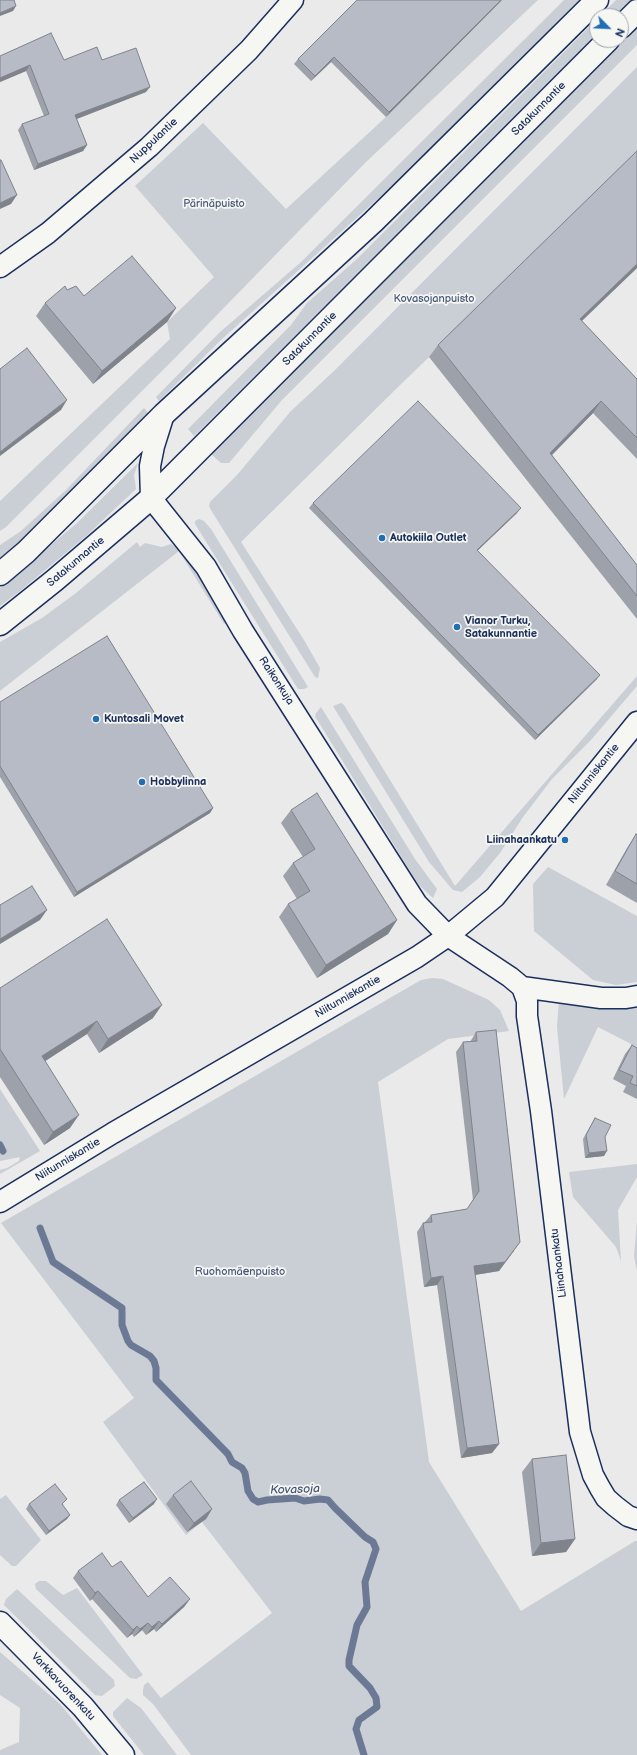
<!DOCTYPE html>
<html>
<head>
<meta charset="utf-8">
<style>
  body { margin:0 }
  #map { position:relative; width:637px; height:1755px; overflow:hidden; background:#e9eae9; font-family:"Balsamiq Sans",sans-serif }
  canvas { display:block }
  .north { position:absolute; left:589px; top:8px; width:40px; height:40px; box-sizing:border-box; background:#f6f6f2; border:1px solid #9ea6b7; border-radius:50%; rotate:114deg; font-size:11px; font-weight:700; line-height:16px; text-align:center; color:#1b2f5e }
  .north::after { content:''; display:block; margin:auto; width:14px; height:18px; background:#1f6fb2; clip-path:polygon(50% 0,100% 100%,50% 72%,0 100%) }
</style>
</head>
<body>
<div id="map">
<canvas width="637" height="1755"></canvas>
<div class="north">N</div>
</div>
<script>
const ctx = document.querySelector('canvas').getContext('2d');
ctx.lineJoin = 'round';
function fillPath(path, color) { ctx.fillStyle = color; ctx.fill(path, 'evenodd'); }
const poly = rows => new Path2D(rows.map(r => 'M' + r).join(''));
function stroke(path, color, width, dash) { ctx.strokeStyle = color; ctx.lineWidth = width; ctx.lineCap = dash ? 'butt' : 'round'; ctx.setLineDash(dash || []); ctx.stroke(path); }
function label(font, color, halo, rows, align = 'center') {
  ctx.font = font + ' "Balsamiq Sans",sans-serif'; ctx.lineWidth = 3.5; ctx.setLineDash([]); ctx.textBaseline = 'middle'; ctx.strokeStyle = halo; ctx.fillStyle = color; for (const [text, x, y, turn = 0] of rows) {
    ctx.save(); ctx.translate(x, y); ctx.rotate((+turn || 0) * Math.PI / 180); ctx.textAlign = isNaN(turn) ? turn : align; if (halo) ctx.strokeText(text, 0, 0); ctx.fillText(text, 0, 0); ctx.restore();
  }
}
fillPath(poly([
  [502,0,538,0,365,163,176,357,6,527,0,531,0,501,170,339,167,322,214,277,135,186,203,123,286,209,386,117],
  [564,0,580,0,401,178,221,340,159,401,156,397,219,333,301,262],
  [616,0,632,0,616,16,600,16],
  [597,19,597,34,194,436,188,429,291,325,307,303,357,259],
  [637,27,637,45,282,400,229,463,221,463,211,454],
  [637,67,637,156,397,388,241,542,304,640,320,668,318,678,315,677,211,510,209,506,210,502,237,475,291,411,334,371],
  [144,408,148,413,27,535,0,558,0,545,21,531,66,490],
  [138,463,134,475,136,489,85,537,20,591,0,606,0,588,77,523],
  [199,519,204,521,211,529,308,687,304,689,298,689,195,524,195,521],
  [137,542,140,547,145,543,162,547,171,544,178,548,205,582,226,618,226,622,224,624,179,551,0,691,0,642,42,618,76,593],
  [637,676,637,686,591,740,552,779,523,817,500,853,480,877,462,892,453,890,429,862,333,706,341,703,344,705,455,886],
  [321,707,415,859,437,889,433,898,420,886,413,876,318,721,315,717,316,713],
  [548,867,637,916,637,982,616,985,593,980,534,931,533,884],
  [432,978,443,979,489,1000,500,1010,509,1031,448,1039,378,1082,429,1462,521,1611,635,1541,637,1541,637,1755,191,1755,153,1704,143,1695,143,1690,144,1685,148,1682,161,1698,272,1613,202,1522,186,1535,103,1422,134,1398,1,1223,421,980],
  [559,1000,637,1008,637,1047,598,1027,564,1099,557,1027],
  [0,1089,40,1151,0,1174,0,1170,7,1168,19,1161,20,1157,0,1161],
  [637,1164,637,1177,618,1210,621,1261,616,1247,573,1197,569,1172],
  [637,1221,637,1271,634,1256],
  [6,1495,41,1540,16,1566,12,1566,0,1555,0,1499],
  [39,1581,46,1581,63,1595,77,1588,143,1675,136,1679,130,1678,36,1589,35,1584],
  [17,1589,114,1680,115,1686,102,1696,95,1695,4,1605,6,1599],
  [0,1652,60,1704,102,1755,0,1755,0,1750,19,1742,20,1708,0,1695],
  [127,1698,141,1708,177,1755,144,1755,113,1716,113,1712]
]), '#caced5');
stroke(poly([
  [0,1145,3,1151],
  [40,1228,53,1262,122,1308,122,1325,128,1341,131,1345,150,1356,154,1361,156,1368,156,1380,228,1454,232,1462,242,1468,245,1473,248,1491,253,1499,258,1502,267,1500,295,1498,304,1501,320,1499,328,1500,335,1508,365,1537,373,1542,376,1549,365,1582,367,1607,357,1625,349,1660,349,1666,370,1688,376,1698,377,1707,359,1720,356,1729,364,1755]
]), '#6c7995', 7);
const street = poly([
  [0,267,48,233,149,147,249,50,293,0],
  [164,414,154,446,150,466,151,498,206,567,243,631,417,904,448,936,510,977,522,987,527,1001,527,1016,541,1111,580,1432,593,1475,600,1488,606,1498,615,1506,628,1516,637,1519],
  [522,987,601,998,626,998,637,996],
  [0,1202,113,1133,417,957,448,936,495,897,637,722]
]);
const secondary = poly([
  [621,27,637,11],
  [0,574,26,552,164,414,373,222,597,0],
  [0,624,55,580,151,498,608,40],
  [0,1623,83,1707,123,1755]
]);
stroke(street, '#1b2f5e', 23);
stroke(secondary, '#1b2f5e', 25);
stroke(street, '#f6f6f2', 20);
stroke(secondary, '#f6f6f2', 22);
fillPath(poly([
  [357,0,502,0,386,117,331,62,311,81,294,64,298,59],
  [0,56,64,60,102,60,146,92,77,119,87,145,83,151,34,170,18,130,22,124,44,116,26,71,0,82],
  [637,151,637,268,582,321,637,379,637,459,593,413,552,455,637,565,637,619,429,357,438,345],
  [67,290,84,296,176,308,167,322,93,384,36,316,45,303],
  [313,503,517,513,477,551,597,679,535,740,309,508],
  [0,702,213,808,210,813,74,897,0,777],
  [291,810,397,920,388,934,317,978,279,917,288,904,297,899,283,876,293,863,303,857,281,823],
  [636,834,637,835,637,903,606,885,627,848],
  [0,988,153,1018,99,1053,87,1034,45,1061,70,1128,44,1145,0,1077],
  [476,1032,514,1251,499,1271,475,1275,499,1444,492,1453,461,1458,437,1285,424,1287,417,1232,423,1223,425,1222,431,1215,467,1209,473,1200,456,1052,463,1042,470,1042],
  [632,1045,637,1048,637,1099,623,1092,626,1086,613,1079,625,1054],
  [595,1118,605,1137,604,1156,585,1158,583,1139,592,1123],
  [532,1459,575,1539,566,1552,532,1556,522,1472],
  [173,1495,212,1509,206,1519,187,1532,166,1504],
  [119,1500,154,1504,129,1523,116,1505],
  [29,1504,64,1504,62,1505,70,1515,67,1519,46,1535,26,1509],
  [112,1567,148,1597,190,1599,184,1607,156,1632,154,1629,146,1635,142,1630,134,1637,132,1634,127,1638,92,1599,90,1601,73,1578,78,1571]
]), '#9da1aa');
fillPath(poly([
  [501,0,502,0,386,117,389,112],
  [16,6,13,11,0,16,0,13],
  [334,57,331,62,311,81,315,76],
  [30,65,26,71,0,82,0,78],
  [150,87,146,92,71,121,75,115],
  [87,145,83,151,34,170,38,164],
  [17,195,11,204,0,209,0,203],
  [637,264,637,268,571,331,580,319],
  [176,308,167,322,93,384,102,371],
  [67,400,61,410,0,456,0,452],
  [601,401,593,413,542,465,550,453],
  [521,508,517,513,473,555,477,550],
  [600,675,597,679,535,740,538,735],
  [213,808,210,813,74,897,77,892],
  [47,910,40,920,0,944,0,939],
  [397,920,388,934,317,978,326,965],
  [162,1005,153,1018,99,1053,108,1039],
  [97,1021,87,1034,33,1069,42,1056],
  [79,1115,70,1128,44,1145,53,1132],
  [607,1151,604,1156,585,1158,589,1153],
  [520,1242,499,1271,468,1276,474,1266],
  [443,1276,437,1285,424,1287,431,1278],
  [499,1444,492,1453,461,1458,467,1448],
  [157,1499,154,1504,129,1523,133,1518],
  [212,1509,206,1519,187,1532,194,1523],
  [70,1515,67,1519,46,1535,49,1531],
  [575,1539,566,1552,532,1556,541,1543],
  [98,1591,92,1599,90,1601,95,1593],
  [190,1599,184,1607,156,1632,162,1624],
  [159,1621,154,1629,146,1635,152,1627],
  [148,1623,142,1630,134,1637,140,1629],
  [137,1626,132,1634,127,1638,133,1630]
]), '#7f838b');
const building = poly([
  [0,0,14,0,16,6,0,13,0,0],
  [357,0,501,0,389,112,334,57,315,76,298,59,357,0],
  [51,33,64,60,97,47,102,60,136,48,150,87,75,115,87,145,38,164,22,124,49,114,30,65,0,78,0,56,51,33],
  [637,151,637,264,580,319,637,379,637,438,601,401,550,453,637,565,637,596,438,345,637,151],
  [0,160,1,160,17,195,0,203,0,160],
  [132,256,176,308,102,371,45,303,65,286,67,290,76,286,84,296,132,256],
  [27,348,67,400,0,452,0,369,27,348],
  [418,401,521,508,477,550,600,675,538,735,313,503,418,401],
  [107,636,213,808,77,892,0,766,0,702,107,636],
  [317,793,397,920,326,965,288,904,310,891,293,863,315,849,291,810,317,793],
  [636,834,637,835,637,884,615,871,636,834],
  [32,886,47,910,0,939,0,905,32,886],
  [107,919,162,1005,108,1039,97,1021,42,1056,79,1115,53,1132,0,1049,0,988,107,919],
  [496,1030,520,1242,505,1262,474,1266,499,1444,467,1448,443,1276,431,1278,423,1223,432,1222,431,1215,467,1209,479,1191,463,1042,477,1041,476,1032,496,1030],
  [632,1045,637,1048,637,1086,630,1083,633,1076,619,1070,632,1045],
  [595,1118,611,1125,605,1137,607,1151,589,1153,586,1135,595,1118],
  [566,1455,575,1539,541,1543,532,1459,566,1455],
  [191,1481,212,1509,194,1523,173,1495,191,1481],
  [144,1482,157,1499,133,1518,119,1500,144,1482],
  [55,1484,67,1499,62,1504,70,1515,49,1531,29,1504,55,1484],
  [102,1553,112,1567,121,1561,148,1597,170,1577,190,1599,162,1624,159,1621,152,1627,148,1623,140,1629,137,1626,133,1630,98,1591,95,1593,78,1571,102,1553]
]);
fillPath(building, '#b6bbc6');
stroke(building, '#7f838b', 1);
for (const [x, y, r, color] of [
  [382,538,4,"#1f6fb2"],
  [457,627,4,"#1f6fb2"],
  [96,719,4,"#1f6fb2"],
  [142,782,4,"#1f6fb2"],
  [565,840,4,"#1f6fb2"]
]) { const dot = new Path2D(); dot.arc(x, y, r, 0, 2 * Math.PI); ctx.fillStyle = color; ctx.fill(dot); stroke(dot, '#f6f6f2', 1.5); }
label('11px', '#1b2f5e', '#f6f6f2', [
  ["Satakunnantie",539,109,-45],
  ["Nuppulantie",154,141,-43],
  ["Satakunnantie",310,339,-45],
  ["Satakunnantie",76,562,-40],
  ["Raikonkuja",276,681,57],
  ["Niitunniskantie",594,774,-51],
  ["Niitunniskantie",348,997,-30],
  ["Niitunniskantie",68,1160,-31],
  ["Liinahaankatu",559,1263,-97],
  ["Varkkavuorenkatu",63,1687,47]
]);
label('11px', '#47577c', '#f6f6f2', [
  ["Pärinäpuisto",214,204],
  ["Kovasojanpuisto",434,299],
  ["Ruohomäenpuisto",240,1272]
]);
label('bold 11px', '#1b2f5e', '#f6f6f2', [
  ["Autokiila Outlet",390,538],
  ["Vianor Turku,",465,621],
  ["Satakunnantie",465,634],
  ["Kuntosali Movet",104,719],
  ["Hobbylinna",150,782],
  ["Liinahaankatu",557,840,"right"]
], 'left');
label('italic 12px', '#44547a', '#f6f6f2', [
  ["Kovasoja",295,1490,-2]
]);
</script>
</body>
</html>
